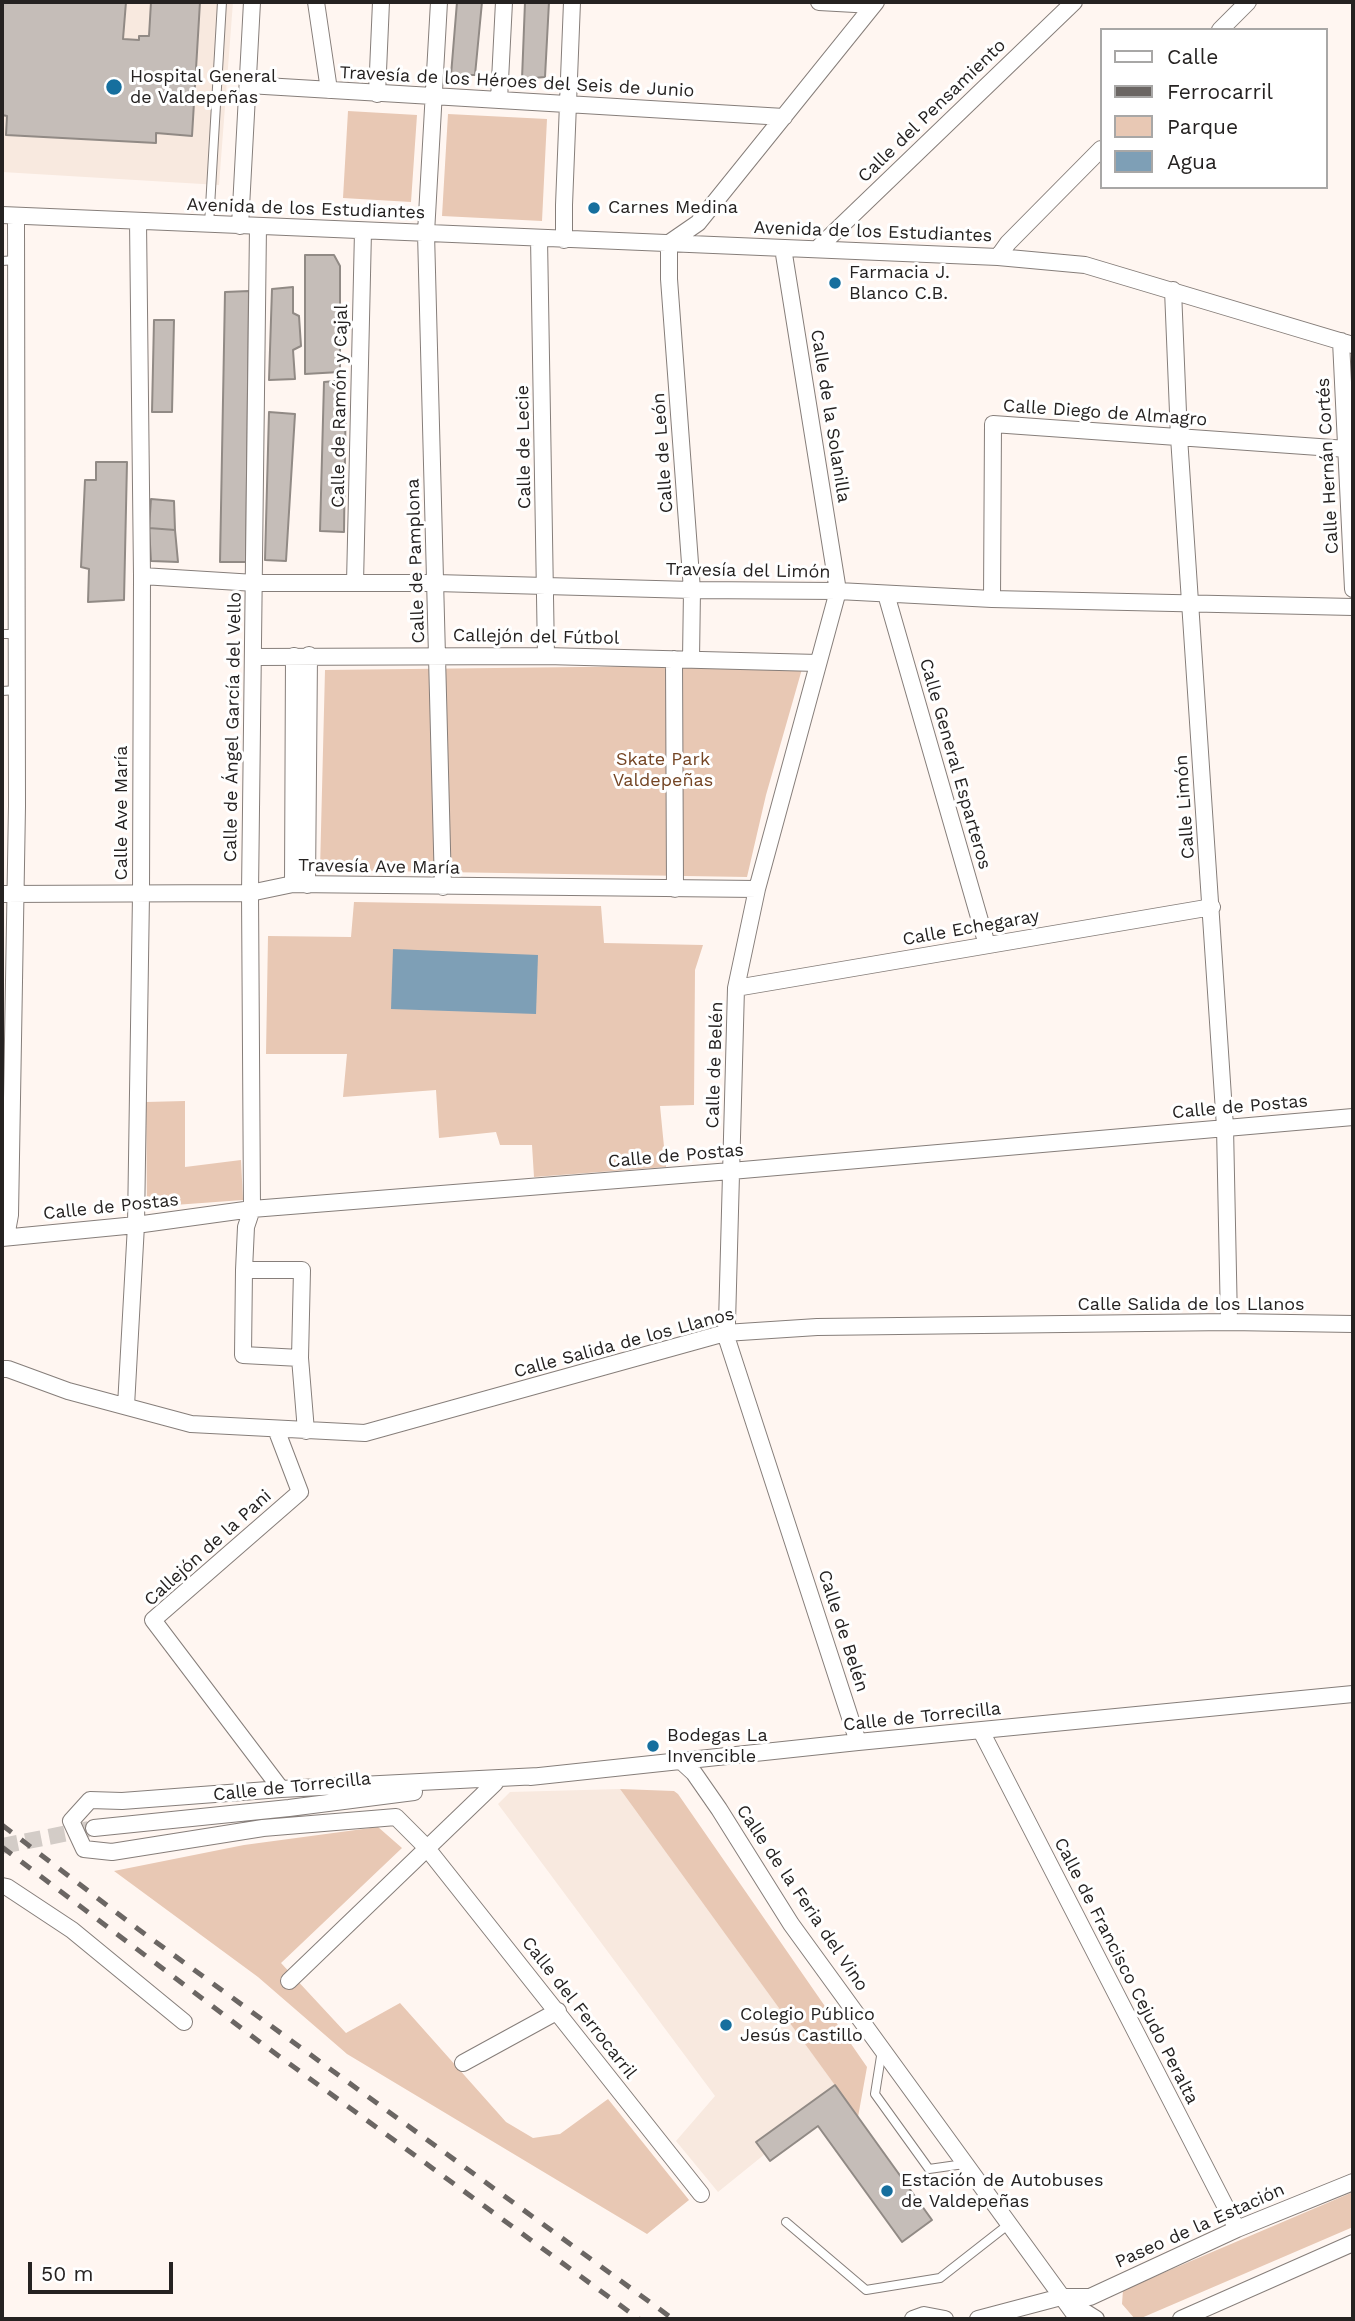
<!DOCTYPE html>
<html>
<head>
<meta charset="utf-8">
<style>
  body { margin:0 }
  #map { position:relative; width:1355px; height:2321px; overflow:hidden; background:#fff6f1; font-family:"Work Sans",sans-serif }
  canvas { display:block }
  .frame { position:absolute; inset:0; border:4px solid #252221; pointer-events:none }
  .legend { position:absolute; left:1100px; top:28px; width:228px; height:161px; box-sizing:border-box; background:#fff; border:2px solid #a8a7a6; margin:0; padding:9px 12px; list-style:none; font-size:21px; color:#252221 }
  .legend li { display:flex; align-items:center; gap:14px; height:35px }
  .legend b { width:35px; border:2px solid #a8a7a6 }
  .scale { position:absolute; left:28px; top:2262px; width:145px; height:32px; box-sizing:border-box; border:4px solid #252221; border-top:0; padding-left:9px; font-size:21px; line-height:24px; white-space:nowrap; color:#252221; -webkit-text-stroke:5px #fff; paint-order:stroke }
</style>
</head>
<body>
<div id="map">
<canvas width="1355" height="2321"></canvas>
<div class="frame"></div>
<ul class="legend">
<li><b style="height:9px;background:#fff"></b>Calle</li>
<li><b style="height:9px;background:#6b6663"></b>Ferrocarril</li>
<li><b style="height:19px;background:#e8c8b4"></b>Parque</li>
<li><b style="height:19px;background:#7e9fb6"></b>Agua</li>
</ul>
<div class="scale">50 m</div>
</div>
<script>
const ctx = document.querySelector('canvas').getContext('2d');
ctx.lineJoin = 'round';
function fillPath(path, color) { ctx.fillStyle = color; ctx.fill(path, 'evenodd'); }
const poly = rows => new Path2D(rows.map(r => 'M' + r).join(''));
function stroke(path, color, width, dash) { ctx.strokeStyle = color; ctx.lineWidth = width; ctx.lineCap = dash ? 'butt' : 'round'; ctx.setLineDash(dash || []); ctx.stroke(path); }
function label(font, color, halo, rows, align = 'center') {
  ctx.font = font + ' "Work Sans",sans-serif'; ctx.lineWidth = 6; ctx.setLineDash([]); ctx.textBaseline = 'middle'; ctx.strokeStyle = halo; ctx.fillStyle = color; for (const [text, x, y, turn = 0] of rows) {
    ctx.save(); ctx.translate(x, y); ctx.rotate((+turn || 0) * Math.PI / 180); ctx.textAlign = isNaN(turn) ? turn : align; if (halo) ctx.strokeText(text, 0, 0); ctx.fillText(text, 0, 0); ctx.restore();
  }
}
fillPath(poly([
  [2,2,233,2,219,185,2,172],
  [620,1789,835,2085,756,2142,765,2154,718,2192,676,2141,715,2096,498,1804,510,1792]
]), '#f8e9df');
fillPath(poly([
  [348,111,417,115,411,202,343,198],
  [448,114,547,119,542,221,442,216],
  [751,665,802,669,766,795,747,877,320,870,325,670],
  [354,902,601,906,604,943,703,945,695,970,694,1105,660,1106,666,1167,534,1177,532,1145,500,1145,496,1132,439,1138,436,1090,343,1097,347,1054,266,1054,268,936,351,937],
  [185,1101,185,1167,241,1160,243,1200,147,1207,146,1102],
  [620,1789,674,1791,678,1794,867,2067,858,2117],
  [378,1827,402,1848,281,1963,346,2033,400,2003,506,2122,533,2138,560,2134,608,2099,689,2200,647,2234,347,2054,258,1977,114,1871,244,1845],
  [1353,2192,1353,2227,1139,2319,1135,2319,1122,2304,1123,2290]
]), '#e8c8b4');
fillPath(poly([
  [393,949,538,955,536,1014,391,1009]
]), '#7e9fb6');
const building = poly([
  [2,2,126,2,123,39,139,40,139,36,149,36,151,2,200,2,192,136,156,133,156,143,6,135,7,116,2,115,2,2],
  [457,2,482,2,475,75,451,75,457,2],
  [525,2,549,2,545,77,522,79,525,2],
  [305,255,334,255,340,266,340,372,305,374,305,255],
  [293,287,293,313,299,316,301,346,293,350,295,379,269,380,272,289,293,287],
  [249,291,246,562,220,562,225,292,249,291],
  [154,320,174,320,172,412,152,412,154,320],
  [346,380,344,532,320,531,324,382,346,380],
  [269,412,295,414,286,561,265,560,269,412],
  [96,462,127,462,124,600,88,602,89,569,81,567,85,480,96,480,96,462],
  [151,499,174,501,175,530,149,528,151,499],
  [149,528,175,530,178,562,151,561,149,528],
  [835,2085,932,2220,902,2242,818,2126,770,2161,756,2142,835,2085]
]);
fillPath(building, '#c5bdb8');
stroke(building, '#918a85', 2);
stroke(poly([
  [2,1846,94,1828]
]), '#d3ccc7', 16, [16, 8]);
const lane = poly([
  [209,224,222,2],
  [2,261,16,260],
  [2,634,17,634],
  [2,691,17,690],
  [882,2050,875,2094,929,2169,964,2164],
  [786,2222,866,2290,940,2278,1009,2224]
]);
const street = poly([
  [316,2,329,90],
  [439,2,426,233,443,887],
  [819,2,873,5],
  [1220,30,1248,2],
  [248,85,784,117],
  [377,94,381,2],
  [499,100,504,2],
  [2,215,998,257,1085,265,1353,345],
  [240,226,252,2],
  [539,238,546,656],
  [564,240,564,205,572,2],
  [783,248,838,591,757,889,736,988,727,1323,725,1333,858,1742],
  [817,249,1074,2],
  [998,257,1008,243,1101,149],
  [1173,290,1179,437,1225,1127,1229,1322],
  [1341,341,1353,589],
  [142,576,255,583,436,583,692,590,838,591,992,599,1353,607],
  [355,583,363,231],
  [886,594,987,945],
  [992,599,993,424,1347,449],
  [253,657,546,656,818,663],
  [674,659,675,889],
  [691,659,692,590,669,279,669,243,698,223,876,2],
  [293,884,294,656],
  [307,885,309,655],
  [2,894,250,893,293,884,757,889],
  [736,988,1212,907],
  [6,1237,10,1215,17,806,16,216],
  [2,1238,136,1225,252,1209,731,1171,1353,1117],
  [244,1270,302,1270,300,1358,243,1355,244,1270,246,1227,252,1209,250,893,258,226],
  [300,1358,306,1431],
  [2,1369,8,1369,68,1391,191,1424,365,1433,725,1333,817,1327,1229,1322,1353,1324],
  [126,1406,136,1225,141,894,142,576,138,221],
  [276,1429,300,1492,153,1620,281,1789],
  [981,1731,1237,2229],
  [681,1761,694,1773,719,1809,791,1924,1078,2319],
  [539,1776,281,1789,122,1801,90,1800,71,1821,84,1849,112,1852,263,1828,396,1817,426,1847,701,2194],
  [530,1777,858,1742,1353,1694],
  [94,1828,289,1808,414,1792],
  [2,1886,7,1887,72,1930,184,2022],
  [289,1981,495,1783],
  [463,2063,558,2011],
  [1072,2304,1096,2319],
  [913,2319,924,2315,945,2319],
  [978,2319,1061,2297,1090,2297,1237,2229,1353,2182],
  [1181,2319,1353,2243]
]);
stroke(lane, '#867e7a', 10);
stroke(street, '#867e7a', 18);
stroke(lane, '#fff', 8);
stroke(street, '#fff', 16);
stroke(poly([
  [2,1825,138,1929,673,2319],
  [2,1847,261,2043,639,2319]
]), '#6b6663', 5, [12, 12]);
for (const [x, y, r, color] of [
  [114,87,9,"#166f9e"],
  [594,208,7,"#166f9e"],
  [835,283,7,"#166f9e"],
  [653,1746,7,"#166f9e"],
  [726,2025,7,"#166f9e"],
  [887,2191,7,"#166f9e"]
]) { const dot = new Path2D(); dot.arc(x, y, r, 0, 2 * Math.PI); ctx.fillStyle = color; ctx.fill(dot); stroke(dot, '#fff', 2.5); }
label('18px', '#252221', '#fff', [
  ["Hospital General",130,77],
  ["de Valdepeñas",130,98],
  ["Carnes Medina",608,208],
  ["Farmacia J.",849,273],
  ["Blanco C.B.",849,294],
  ["Bodegas La",667,1736],
  ["Invencible",667,1757],
  ["Colegio Público",740,2015],
  ["Jesús Castillo",740,2036],
  ["Estación de Autobuses",901,2181],
  ["de Valdepeñas",901,2202]
], 'left');
label('18px', '#252221', '#fff', [
  ["Travesía de los Héroes del Seis de Junio",517,82,3],
  ["Calle del Pensamiento",932,111,-44],
  ["Avenida de los Estudiantes",306,209,2],
  ["Avenida de los Estudiantes",873,232,2],
  ["Calle de Ramón y Cajal",340,406,-89],
  ["Calle Diego de Almagro",1105,413,4],
  ["Calle de la Solanilla",830,416,81],
  ["Calle de Lecie",524,447,-91],
  ["Calle de León",663,453,-94],
  ["Calle Hernán Cortés",1328,466,-93],
  ["Calle de Pamplona",416,561,-92],
  ["Travesía del Limón",748,571,1],
  ["Callejón del Fútbol",536,637,1],
  ["Calle de Ángel García del Vello",233,727,-89],
  ["Calle General Esparteros",955,764,74],
  ["Calle Limón",1185,807,-94],
  ["Calle Ave María",122,813,-90],
  ["Travesía Ave María",379,867,1],
  ["Calle Echegaray",971,928,-10],
  ["Calle de Belén",715,1065,-88],
  ["Calle de Postas",1240,1107,-5],
  ["Calle de Postas",676,1156,-5],
  ["Calle de Postas",111,1207,-6],
  ["Calle Salida de los Llanos",1191,1305],
  ["Calle Salida de los Llanos",624,1343,-15],
  ["Callejón de la Pani",208,1548,-42],
  ["Calle de Belén",843,1631,72],
  ["Calle de Torrecilla",922,1717,-6],
  ["Calle de Torrecilla",292,1787,-6],
  ["Calle de la Feria del Vino",802,1898,56],
  ["Calle de Francisco Cejudo Peralta",1126,1971,63],
  ["Calle del Ferrocarril",579,2008,52],
  ["Paseo de la Estación",1200,2226,-24]
]);
label('18px', '#744524', '#fff', [
  ["Skate Park",663,760],
  ["Valdepeñas",663,781]
]);
</script>
</body>
</html>
